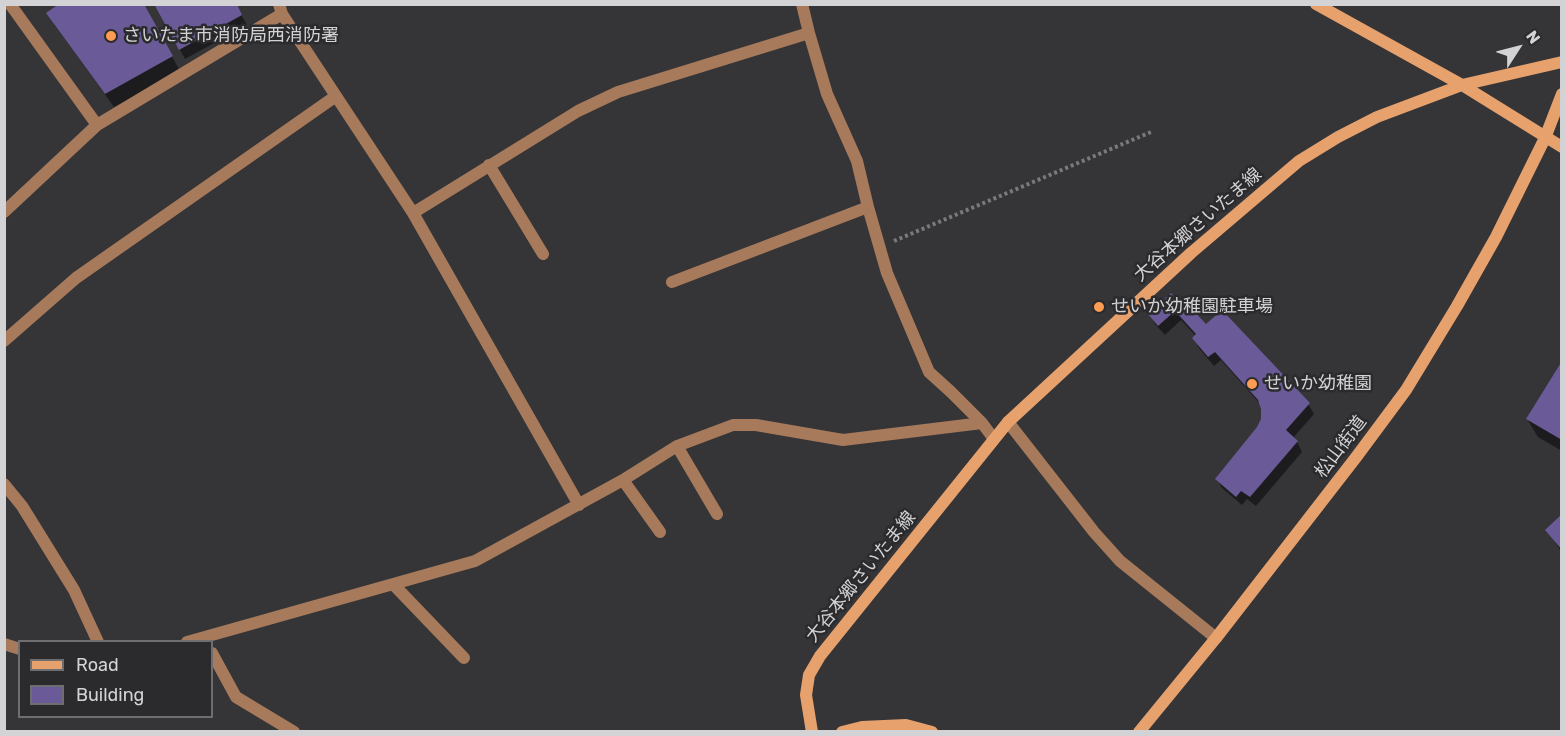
<!DOCTYPE html>
<html>
<head>
<meta charset="utf-8">
<style>
  body { margin:0 }
  #map { position:relative; width:1566px; height:736px; overflow:hidden; background:#353437; font-family:Rubik,sans-serif }
  canvas { display:block }
  .frame { position:absolute; inset:0; border:6px solid #d3d3d5; pointer-events:none }
  .legend { position:absolute; left:18px; top:640px; width:195px; height:78px; box-sizing:border-box; background:#2b2a2d; border:2px solid #6e6e70; margin:0; padding:8px 10px; list-style:none; font-size:18px; color:#d3d3d5 }
  .legend li { display:flex; align-items:center; gap:12px; height:30px }
  .legend b { width:30px; border:2px solid #6e6e70 }
  .north { position:absolute; left:1488px; top:18px; width:60px; height:60px; -webkit-text-stroke:4px #2b2a2d; paint-order:stroke; rotate:54deg; font-size:16px; font-weight:700; line-height:24px; text-align:center; color:#d3d3d5 }
  .north::after { content:''; display:block; margin:auto; width:21px; height:27px; background:#d3d3d5; clip-path:polygon(50% 0,100% 100%,50% 72%,0 100%) }
</style>
</head>
<body>
<div id="map">
<canvas width="1566" height="736"></canvas>
<div class="frame"></div>
<ul class="legend">
<li><b style="height:8px;background:#e7a16d"></b>Road</li>
<li><b style="height:16px;background:#6a5a98"></b>Building</li>
</ul>
<div class="north">N</div>
</div>
<script>
const ctx = document.querySelector('canvas').getContext('2d');
ctx.lineJoin = 'round';
function fillPath(path, color) { ctx.fillStyle = color; ctx.fill(path, 'evenodd'); }
const poly = rows => new Path2D(rows.map(r => 'M' + r).join(''));
function stroke(path, color, width, dash) { ctx.strokeStyle = color; ctx.lineWidth = width; ctx.lineCap = dash ? 'butt' : 'round'; ctx.setLineDash(dash || []); ctx.stroke(path); }
function label(font, color, halo, rows, align = 'center') {
  ctx.font = font + ' Rubik,"Noto Sans JP",sans-serif'; ctx.lineWidth = 5; ctx.setLineDash([]); ctx.textBaseline = 'middle'; ctx.strokeStyle = halo; ctx.fillStyle = color; for (const [text, x, y, turn = 0] of rows) {
    ctx.save(); ctx.translate(x, y); ctx.rotate((+turn || 0) * Math.PI / 180); ctx.textAlign = isNaN(turn) ? turn : align; if (halo) ctx.strokeText(text, 0, 0); ctx.fillText(text, 0, 0); ctx.restore();
  }
}
fillPath(poly([
  [143,4,180,71,114,107,56,27,48,13,58,6],
  [155,4,240,4,236,6,247,25,185,59],
  [1171,295,1185,313,1206,326,1308,404,1314,414,1293,438,1297,442,1302,452,1256,506,1247,499,1242,505,1222,488,1217,479,1259,428,1262,419,1261,405,1221,360,1214,366,1199,348,1194,338,1196,336,1181,320,1165,335,1155,324,1150,314],
  [1562,364,1562,451,1538,437,1527,419],
  [1562,516,1562,553,1547,530]
]), '#0007');
fillPath(poly([
  [55,4,144,4,173,56,105,94,46,13,56,6],
  [154,4,237,4,242,15,179,50],
  [1171,293,1185,311,1190,307,1206,324,1222,310,1310,403,1286,430,1298,441,1250,497,1241,491,1236,497,1215,479,1257,427,1261,419,1261,409,1258,400,1215,352,1208,357,1192,338,1196,334,1175,311,1158,326,1148,314],
  [1562,361,1562,440,1526,419],
  [1562,514,1562,550,1545,530]
]), '#6a5a98');
stroke(poly([
  [894,241,1151,132]
]), '#7a7a7c', 4, [3, 3]);
stroke(poly([
  [10,4,97,125],
  [279,4,282,14,413,213,579,505],
  [802,4,809,33,827,94,857,161,868,207,887,273,929,372,951,392,982,423,994,439],
  [489,165,543,254],
  [4,212,97,125,282,14],
  [413,213,578,111,618,92,809,33],
  [672,282,868,207],
  [4,341,76,278,336,96],
  [1008,422,1094,532,1120,561,1216,638],
  [677,446,717,514],
  [623,480,660,532],
  [4,484,22,506,74,590,98,642],
  [393,584,464,658],
  [187,642,475,561,623,480,677,446,733,425,756,425,843,440,982,423],
  [4,644,20,649],
  [212,653,236,697,294,732]
]), '#a67a5b', 12);
stroke(poly([
  [1316,4,1462,85,1562,147],
  [812,732,806,695,809,675,820,656,1008,422,1191,253,1299,161,1338,137,1377,117,1462,85,1562,62],
  [842,732,862,727,906,725,932,732],
  [1139,732,1216,638,1357,456,1406,390,1457,306,1496,237,1545,138,1562,94]
]), '#e7a16d', 12);
for (const [x, y, r, color] of [
  [111,36,6,"#fc9d53"],
  [1099,307,6,"#fc9d53"],
  [1252,384,6,"#fc9d53"]
]) { const dot = new Path2D(); dot.arc(x, y, r, 0, 2 * Math.PI); ctx.fillStyle = color; ctx.fill(dot); stroke(dot, '#2b2a2d', 2); }
label('18px', '#d3d3d5', '#2b2a2d', [
  ["さいたま市消防局西消防署",123,36],
  ["せいか幼稚園駐車場",1111,307],
  ["せいか幼稚園",1264,384]
], 'left');
label('18px', '#d3d3d5', '#2b2a2d', [
  ["大谷本郷さいたま線",1198,225,-41],
  ["松山街道",1341,447,-53],
  ["大谷本郷さいたま線",861,577,-51]
]);
</script>
</body>
</html>
